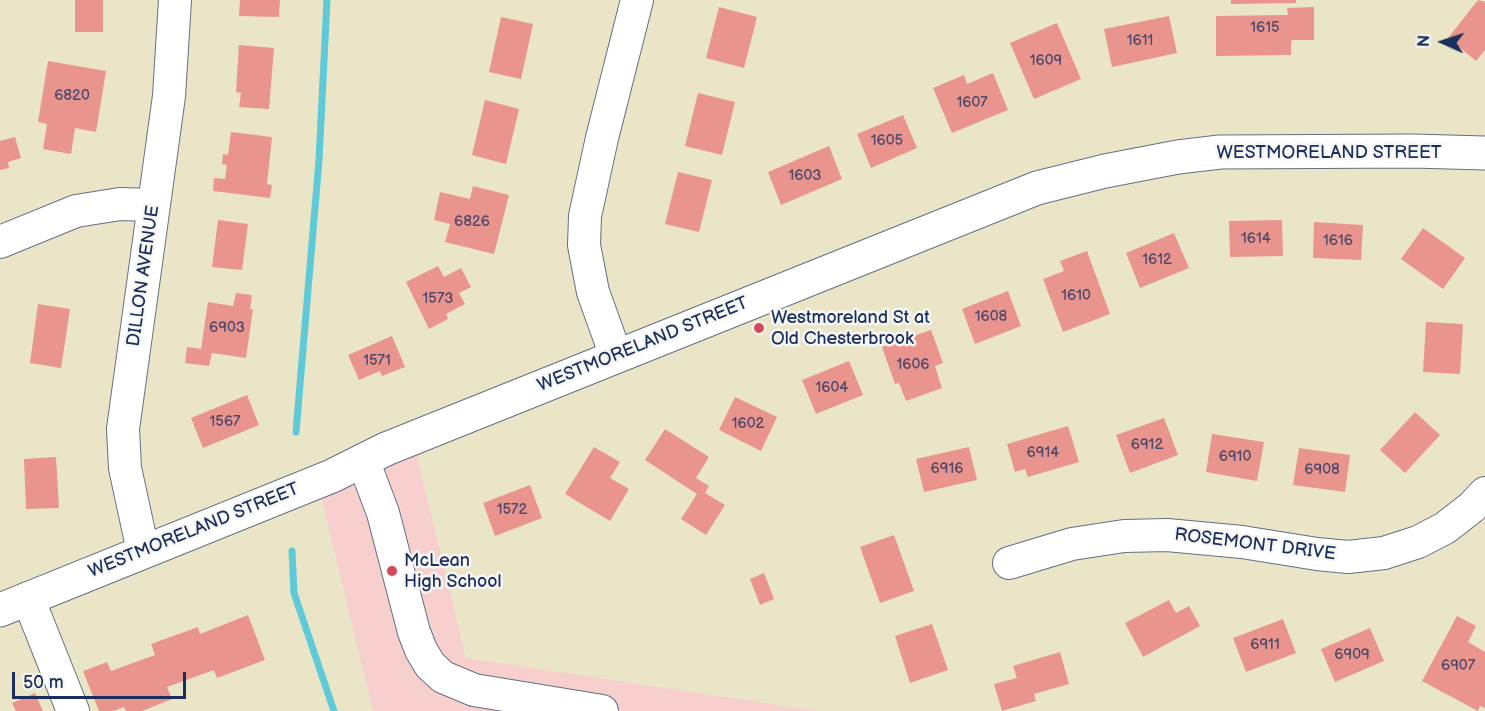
<!DOCTYPE html>
<html>
<head>
<meta charset="utf-8">
<style>
  body { margin:0 }
  #map { position:relative; width:1485px; height:711px; overflow:hidden; background:#eae5c7; font-family:"Balsamiq Sans",sans-serif }
  canvas { display:block }
  .north { position:absolute; left:1413px; top:12px; width:60px; height:60px; -webkit-text-stroke:4px #f6f6f2; paint-order:stroke; rotate:273deg; font-size:16px; font-weight:700; line-height:24px; text-align:center; color:#1b2f5e }
  .north::after { content:''; display:block; margin:auto; width:21px; height:27px; background:#1b2f5e; clip-path:polygon(50% 0,100% 100%,50% 72%,0 100%) }
  .scale { position:absolute; left:12px; top:672px; width:174px; height:27px; box-sizing:border-box; border:3px solid #1b2f5e; border-top:0; padding-left:8px; font-size:18px; line-height:21px; white-space:nowrap; color:#1b2f5e; -webkit-text-stroke:4px #f6f6f2; paint-order:stroke }
</style>
</head>
<body>
<div id="map">
<canvas width="1485" height="711"></canvas>
<div class="north">N</div>
<div class="scale">50 m</div>
</div>
<script>
const ctx = document.querySelector('canvas').getContext('2d');
ctx.lineJoin = 'round';
function fillPath(path, color) { ctx.fillStyle = color; ctx.fill(path, 'evenodd'); }
const poly = rows => new Path2D(rows.map(r => 'M' + r).join(''));
function stroke(path, color, width, dash) { ctx.strokeStyle = color; ctx.lineWidth = width; ctx.lineCap = dash ? 'butt' : 'round'; ctx.setLineDash(dash || []); ctx.stroke(path); }
function label(font, color, halo, rows, align = 'center') {
  ctx.font = font + ' "Balsamiq Sans",sans-serif'; ctx.lineWidth = 5; ctx.setLineDash([]); ctx.textBaseline = 'middle'; ctx.strokeStyle = halo; ctx.fillStyle = color; for (const [text, x, y, turn = 0] of rows) {
    ctx.save(); ctx.translate(x, y); ctx.rotate((+turn || 0) * Math.PI / 180); ctx.textAlign = isNaN(turn) ? turn : align; if (halo) ctx.strokeText(text, 0, 0); ctx.fillText(text, 0, 0); ctx.restore();
  }
}
fillPath(poly([
  [414,444,466,658,818,711,373,711,318,484]
]), '#f7d0ce');
stroke(poly([
  [296,432,319,160,327,0],
  [292,551,294,593,334,711]
]), '#5ecad7', 7);
fillPath(poly([
  [75,0,103,0,103,32,75,32],
  [240,0,280,0,279,17,239,16],
  [1231,0,1296,0,1296,3,1231,4],
  [1478,0,1485,2,1485,50,1476,61,1448,38],
  [719,7,757,17,744,68,706,58],
  [1314,7,1314,40,1291,40,1291,55,1216,56,1216,16,1288,15,1287,8],
  [1169,16,1177,53,1112,67,1104,29],
  [501,17,533,24,521,79,489,72],
  [1057,23,1081,79,1034,99,1010,43],
  [239,45,274,48,269,109,239,107,241,93,236,92],
  [48,61,106,71,96,132,75,128,71,154,43,149,47,124,38,122],
  [993,73,1008,110,952,133,933,88,964,75,967,84],
  [698,93,735,102,722,155,685,146],
  [485,100,519,109,506,164,472,155],
  [903,115,917,148,871,168,857,134],
  [231,132,272,137,267,184,272,185,270,198,213,191,214,178,225,179,227,165,222,164,223,154,228,155],
  [15,137,21,158,8,162,9,168,0,170,0,141],
  [829,146,842,179,781,205,768,172],
  [678,172,712,180,699,232,665,224],
  [473,186,509,195,494,254,445,242,450,224,434,220,440,192,470,199],
  [218,220,248,224,242,270,212,267],
  [1282,220,1283,256,1230,257,1229,221],
  [1314,222,1363,225,1361,260,1313,258],
  [1423,228,1465,258,1443,289,1401,259],
  [1174,233,1189,268,1140,288,1126,253],
  [1087,251,1110,314,1063,332,1043,279,1064,271,1060,261],
  [438,266,444,277,461,268,471,287,459,293,465,304,446,314,448,319,429,329,406,282],
  [1008,291,1021,326,975,344,962,309],
  [236,293,252,295,250,309,253,309,246,358,212,353,209,366,185,363,187,347,201,349,208,302,233,306],
  [38,304,70,309,61,368,30,363],
  [1426,322,1463,324,1460,374,1423,372],
  [931,330,943,363,935,366,942,388,906,401,899,383,895,384,882,347],
  [392,336,405,367,382,376,380,371,359,380,348,355],
  [849,361,863,395,816,414,802,380],
  [247,395,259,425,203,448,191,418],
  [735,397,777,417,761,451,719,430],
  [1415,412,1440,435,1405,473,1380,450],
  [1164,418,1178,455,1130,473,1116,435],
  [1068,426,1079,462,1028,477,1025,469,1015,472,1007,444],
  [665,429,709,457,696,478,709,486,705,493,725,505,706,535,681,519,697,494,645,460],
  [1212,434,1264,442,1257,481,1206,472],
  [594,447,620,462,610,478,629,489,610,521,565,494],
  [969,447,977,480,924,492,916,459],
  [1299,448,1350,455,1345,492,1293,485],
  [56,457,59,508,26,509,24,459],
  [530,485,542,518,495,536,483,503],
  [894,535,914,591,880,603,860,547],
  [764,573,774,599,760,605,750,579],
  [1169,600,1176,613,1189,606,1200,626,1143,657,1125,623],
  [248,615,265,660,217,678,214,670,167,687,172,699,142,711,126,711,124,707,113,711,99,711,83,671,107,662,111,671,155,655,151,644,198,627,200,634],
  [1457,616,1476,626,1468,642,1485,652,1485,708,1480,706,1478,711,1422,681],
  [1283,619,1296,653,1246,672,1233,638],
  [932,624,948,670,910,683,895,636],
  [1370,628,1384,661,1335,682,1321,649],
  [1060,652,1069,684,1034,694,1036,701,1002,711,994,684,1017,678,1013,666],
  [35,693,43,711,16,711,12,703]
]), '#e9958d');
const minor = poly([
  [0,242,76,211,120,204,153,205],
  [616,356,593,292,584,245,585,216,602,138,637,0],
  [363,460,383,513,414,632,421,650,430,665,443,677,474,690,602,711],
  [143,551,125,468,123,429,169,96,175,0],
  [1009,563,1072,544,1124,536,1167,535,1242,542,1317,554,1348,557,1384,553,1418,542,1445,528,1472,507,1485,493],
  [28,598,73,711]
]);
const major = poly([
  [0,610,332,476,386,449,1037,188,1105,171,1178,157,1220,152,1413,151,1485,153]
]);
stroke(minor, '#636f83', 34);
stroke(major, '#636f83', 35);
stroke(minor, '#fff', 32);
stroke(major, '#fff', 33);
for (const [x, y, r, color] of [
  [759,328,6,"#d1495b"],
  [392,571,6,"#d1495b"]
]) { const dot = new Path2D(); dot.arc(x, y, r, 0, 2 * Math.PI); ctx.fillStyle = color; ctx.fill(dot); stroke(dot, '#f6f6f2', 2); }
label('15px', '#4e486a', null, [
  ["1615",1265,28],
  ["1611",1140,41],
  ["1609",1046,61],
  ["6820",72,96],
  ["1607",972,103],
  ["1605",887,141],
  ["1603",805,176],
  ["6826",472,222],
  ["1614",1256,239],
  ["1616",1338,241],
  ["1612",1157,260],
  ["1610",1076,296],
  ["1573",438,299],
  ["1608",991,317],
  ["6903",227,328],
  ["1571",377,361],
  ["1606",913,365],
  ["1604",832,388],
  ["1567",225,422],
  ["1602",748,424],
  ["6912",1147,445],
  ["6914",1043,453],
  ["6910",1235,457],
  ["6916",947,469],
  ["6908",1322,470],
  ["1572",512,510],
  ["6911",1265,645],
  ["6909",1352,655],
  ["6907",1458,666]
]);
label('18px', '#1b2f5e', '#f6f6f2', [
  ["WESTMORELAND STREET",1329,153],
  ["DILLON AVENUE",144,276,-82],
  ["WESTMORELAND STREET",643,345,-22],
  ["WESTMORELAND STREET",194,531,-22],
  ["ROSEMONT DRIVE",1255,545,7]
]);
label('18px', '#1b2f5e', '#f6f6f2', [
  ["Westmoreland St at",771,318],
  ["Old Chesterbrook",771,339],
  ["McLean",404,561],
  ["High School",404,582]
], 'left');
</script>
</body>
</html>
